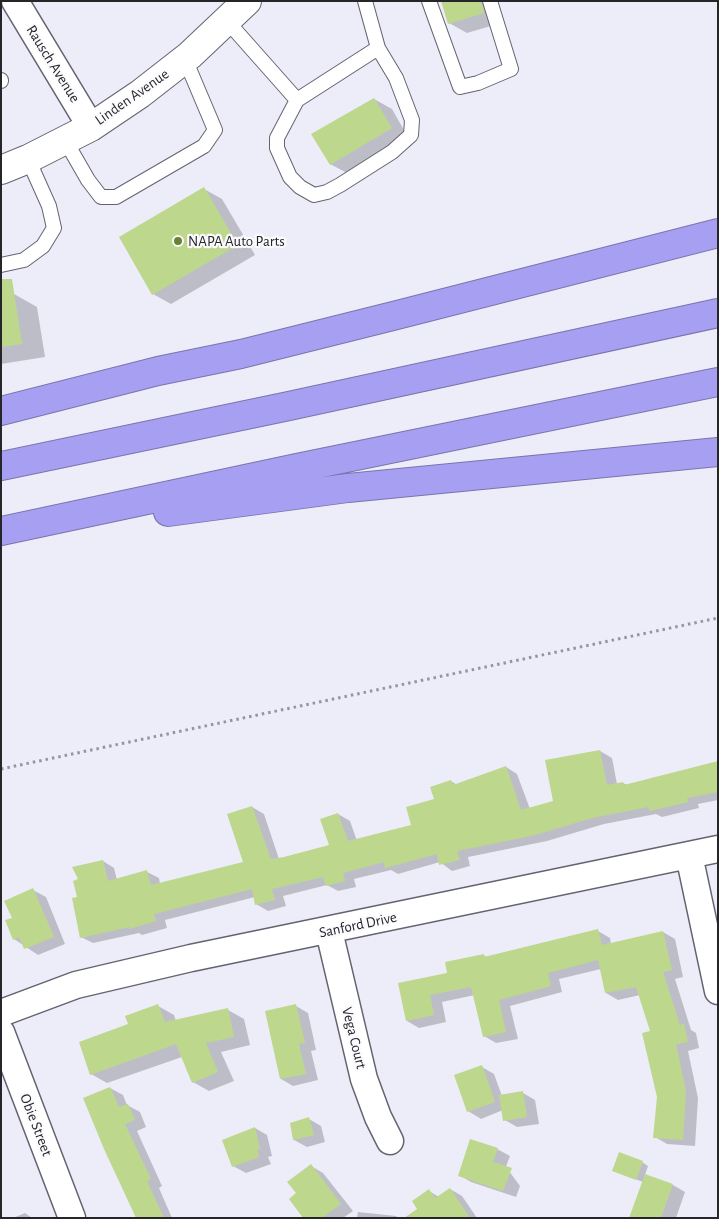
<!DOCTYPE html>
<html>
<head>
<meta charset="utf-8">
<style>
  body { margin:0 }
  #map { position:relative; width:719px; height:1219px; overflow:hidden; background:#ededfa; font-family:"Alegreya Sans",sans-serif }
  canvas { display:block }
  .frame { position:absolute; inset:0; border:2px solid #25252a; pointer-events:none }
</style>
</head>
<body>
<div id="map">
<canvas width="719" height="1219"></canvas>
<div class="frame"></div>
</div>
<script>
const ctx = document.querySelector('canvas').getContext('2d');
ctx.lineJoin = 'round';
function fillPath(path, color) { ctx.fillStyle = color; ctx.fill(path, 'evenodd'); }
const poly = rows => new Path2D(rows.map(r => 'M' + r).join(''));
function stroke(path, color, width, dash) { ctx.strokeStyle = color; ctx.lineWidth = width; ctx.lineCap = dash ? 'butt' : 'round'; ctx.setLineDash(dash || []); ctx.stroke(path); }
function label(font, color, halo, rows, align = 'center') {
  ctx.font = font + ' "Alegreya Sans",sans-serif'; ctx.lineWidth = 4.5; ctx.setLineDash([]); ctx.textBaseline = 'middle'; ctx.strokeStyle = halo; ctx.fillStyle = color; for (const [text, x, y, turn = 0] of rows) {
    ctx.save(); ctx.translate(x, y); ctx.rotate((+turn || 0) * Math.PI / 180); ctx.textAlign = isNaN(turn) ? turn : align; if (halo) ctx.strokeText(text, 0, 0); ctx.fillText(text, 0, 0); ctx.restore();
  }
}
fillPath(poly([
  [442,1,494,1,501,23,467,33,449,23],
  [374,99,392,109,409,139,349,174,330,164],
  [204,189,222,199,255,255,171,304,153,294],
  [14,294,37,307,45,357,1,364,1,296],
  [600,751,612,758,617,784,623,783,627,785,718,763,718,800,698,804,699,808,662,817,656,814,604,824,547,841,468,857,470,866,452,871,440,862,398,874,391,870,354,879,356,887,338,891,327,885,283,896,286,906,268,911,256,904,255,897,165,920,167,928,142,935,139,933,93,943,81,937,78,898,80,880,103,861,114,868,117,880,147,872,159,878,160,884,244,862,252,807,264,814,279,859,330,846,338,814,350,821,357,841,413,826,451,781,457,785,506,767,517,774,530,809,555,802],
  [33,890,46,897,65,944,38,955,14,939,13,918],
  [598,931,610,938,611,944,663,932,675,939,683,977,675,979,691,1030,696,1033,699,1048,688,1051,698,1098,695,1146,667,1144,655,1137,658,1096,652,1032,640,995,618,1000,606,993,601,969,559,979,562,992,510,1006,518,1039,496,1043,484,1036,475,995,442,1002,446,1022,419,1028,407,1021,449,974,483,955,487,957],
  [158,1006,174,1015,176,1021,228,1010,244,1019,250,1045,221,1052,234,1081,209,1091,193,1082,182,1057,107,1083,91,1074,130,1025],
  [296,1006,308,1013,316,1050,311,1051,318,1080,293,1086,281,1079],
  [482,1067,494,1074,502,1096,523,1093,535,1100,539,1124,517,1127,505,1120,503,1110,481,1119,468,1111],
  [110,1088,123,1095,127,1105,140,1112,146,1127,137,1131,162,1186,159,1188,172,1218,138,1218],
  [309,1119,321,1126,325,1142,307,1147,294,1140],
  [255,1128,267,1135,272,1156,268,1157,271,1164,246,1173,233,1166],
  [497,1149,510,1156,505,1169,509,1171,520,1186,516,1197,471,1182,459,1175],
  [642,1162,648,1166,645,1175,673,1185,685,1192,676,1218,631,1218,643,1182,619,1173],
  [311,1166,323,1173,353,1211,343,1218,304,1218,298,1194],
  [450,1189,462,1196,477,1218,425,1218,429,1191,439,1197],
  [358,1212,396,1216,399,1218,357,1218],
  [25,1213,32,1218,13,1218]
]), '#0003');
fillPath(poly([
  [441,1,481,1,484,13,448,24],
  [374,98,392,128,330,165,311,134],
  [204,187,238,245,152,295,119,237],
  [1,279,12,279,22,344,1,347],
  [600,750,607,785,623,782,624,785,718,761,718,792,687,798,688,802,650,811,648,807,592,818,535,835,457,851,460,860,439,865,437,854,385,868,384,862,343,873,345,881,326,886,323,877,272,889,275,900,255,905,252,889,154,914,156,921,129,929,129,927,80,938,72,898,77,897,73,881,78,879,72,867,103,860,108,881,147,870,151,885,243,862,227,814,252,806,271,859,284,857,329,845,320,819,338,813,348,841,411,825,406,807,434,799,430,787,451,780,453,785,506,766,521,810,553,801,545,760],
  [33,888,54,937,24,949,19,937,13,940,5,920,12,918,4,901],
  [598,929,602,945,663,931,672,970,663,972,680,1025,684,1024,688,1042,676,1044,686,1091,683,1140,653,1138,657,1097,642,1033,650,1031,636,987,605,993,598,960,548,973,551,986,499,1000,506,1032,483,1037,471,987,430,995,434,1015,406,1021,398,983,447,973,445,962,484,954,484,957],
  [158,1004,165,1022,228,1008,234,1037,206,1043,218,1072,192,1083,176,1044,90,1075,79,1042,128,1024,125,1016],
  [296,1004,305,1043,299,1044,306,1074,280,1079,265,1011],
  [482,1065,495,1102,467,1112,454,1075],
  [110,1087,119,1107,128,1104,135,1120,125,1124,151,1179,147,1181,164,1218,136,1218,104,1149,83,1098],
  [523,1091,527,1117,503,1121,499,1095],
  [309,1117,314,1135,293,1140,290,1123],
  [255,1127,260,1149,257,1150,259,1157,232,1167,222,1140],
  [470,1139,498,1148,493,1162,512,1168,503,1191,458,1176],
  [619,1152,643,1161,636,1180,612,1171],
  [311,1164,341,1204,322,1218,303,1218,289,1199,296,1193,287,1182],
  [645,1174,673,1184,661,1218,629,1218],
  [450,1188,470,1218,404,1218,417,1209,412,1201,429,1189,435,1198]
]), '#bdd78c');
const service = poly([
  [429,1,460,87,478,83,511,69,490,1],
  [227,21,297,100,277,138,277,148,290,177,300,187,314,195,327,192,340,185,392,152,411,135,412,120,396,78,378,48,365,1],
  [1,80,1,81],
  [297,100,378,48],
  [65,140,88,180,101,197,116,197,204,146,215,130,185,59],
  [1,265,24,260,43,246,54,228,49,206,28,159]
]);
const minor = poly([
  [15,1,91,127],
  [689,855,718,991],
  [329,931,364,1079,378,1117,390,1141],
  [1,1013,76,985,191,958,718,849],
  [1,1032,72,1218]
]);
const secondary = poly([
  [1,170,28,159,91,127,140,94,190,55,247,1]
]);
const motorway = poly([
  [1,411,158,371,241,354,397,315,718,233],
  [1,466,289,406,718,313],
  [168,512,348,488,718,452],
  [1,531,297,468,718,382]
]);
stroke(service, '#64636f', 16);
stroke(minor, '#64636f', 29);
stroke(secondary, '#64636f', 30);
stroke(motorway, '#7a74ac', 30);
stroke(poly([
  [1,769,718,618]
]), '#95959f', 3, [2.5, 4]);
stroke(service, '#fff', 14);
stroke(minor, '#fff', 26);
stroke(secondary, '#fff', 28);
stroke(motorway, '#a79ff2', 28);
for (const [x, y, r, color] of [
  [178,241,5,"#6a8234"]
]) { const dot = new Path2D(); dot.arc(x, y, r, 0, 2 * Math.PI); ctx.fillStyle = color; ctx.fill(dot); stroke(dot, '#fbfbfe', 2); }
label('15px', '#25252a', '#fbfbfe', [
  ["Rausch Avenue",53,64,58],
  ["Linden Avenue",132,97,-35],
  ["Sanford Drive",358,925,-12],
  ["Vega Court",354,1038,76],
  ["Obie Street",36,1125,69]
]);
label('15px', '#25252a', '#fbfbfe', [
  ["NAPA Auto Parts",188,241]
], 'left');
</script>
</body>
</html>
